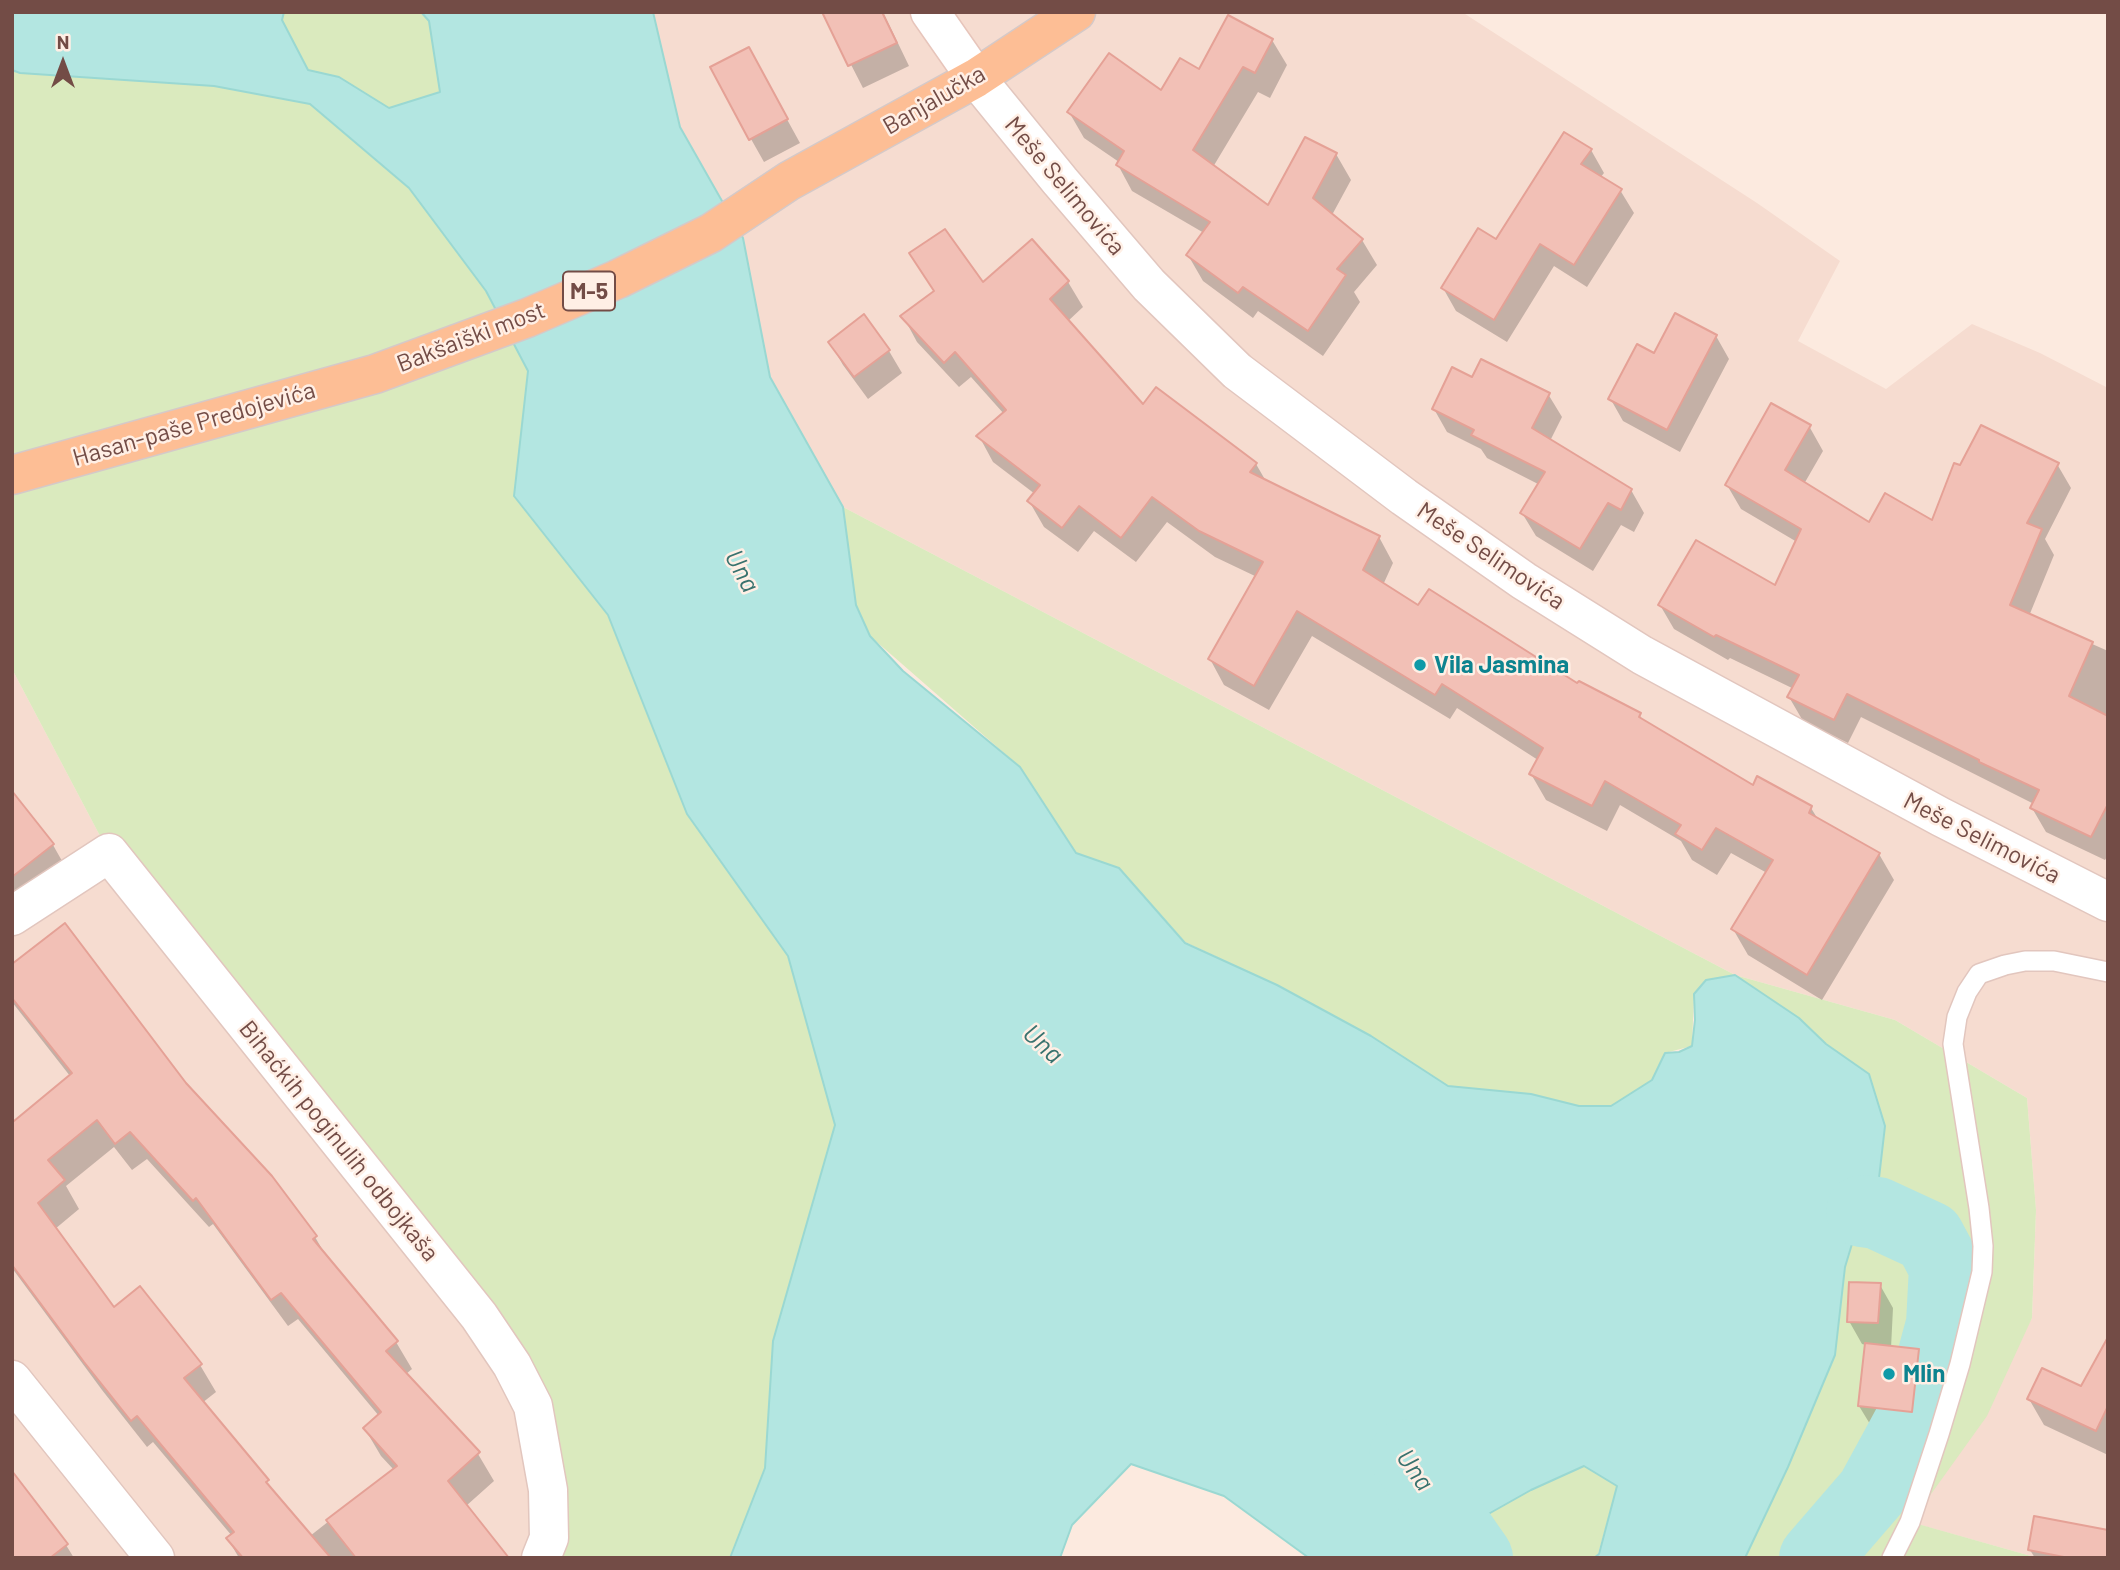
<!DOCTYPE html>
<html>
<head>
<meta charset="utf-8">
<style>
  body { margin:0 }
  #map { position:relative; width:2120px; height:1570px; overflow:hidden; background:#fceadf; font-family:Barlow,sans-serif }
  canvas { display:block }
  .frame { position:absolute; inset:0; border:14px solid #734c46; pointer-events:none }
  .north { position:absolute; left:28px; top:28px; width:70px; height:70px; -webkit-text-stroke:5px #ffefe5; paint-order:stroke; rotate:0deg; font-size:19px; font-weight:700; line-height:28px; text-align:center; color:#734c46 }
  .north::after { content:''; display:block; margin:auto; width:24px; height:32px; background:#734c46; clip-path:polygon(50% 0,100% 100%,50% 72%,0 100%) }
</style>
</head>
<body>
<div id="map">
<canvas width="2120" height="1570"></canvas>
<div class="frame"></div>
<div class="north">N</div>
</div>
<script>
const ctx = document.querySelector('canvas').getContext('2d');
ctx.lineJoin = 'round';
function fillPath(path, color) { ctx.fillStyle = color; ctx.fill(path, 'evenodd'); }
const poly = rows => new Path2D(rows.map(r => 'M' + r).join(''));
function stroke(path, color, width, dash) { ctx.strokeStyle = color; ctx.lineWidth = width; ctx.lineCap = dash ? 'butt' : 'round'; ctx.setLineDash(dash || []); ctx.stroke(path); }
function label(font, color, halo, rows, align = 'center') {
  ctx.font = font + ' Barlow,sans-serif'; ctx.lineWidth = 5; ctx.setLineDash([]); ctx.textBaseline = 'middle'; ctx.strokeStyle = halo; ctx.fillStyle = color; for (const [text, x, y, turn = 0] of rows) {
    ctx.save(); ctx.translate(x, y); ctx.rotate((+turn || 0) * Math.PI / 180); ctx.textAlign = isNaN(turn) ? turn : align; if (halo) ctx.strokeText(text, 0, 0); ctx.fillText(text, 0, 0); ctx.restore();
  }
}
fillPath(poly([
  [653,12,1462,12,1757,203,1840,261,1798,341,1886,389,1972,324,2040,353,2108,388,2108,1558,2038,1558,1910,1522,2032,1318,2036,1210,2027,1098,1895,1020,1735,975,843,507,770,377,743,238,680,127],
  [12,669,109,853,512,1365,541,1558,12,1558]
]), '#f6dcd0');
fillPath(poly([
  [284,12,421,12,429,21,440,92,389,108,339,77,308,71,282,20],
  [12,70,21,73,214,86,310,104,409,188,486,291,528,371,514,496,608,615,687,814,788,956,835,1125,773,1341,765,1468,730,1558,541,1558,533,1406,109,853,12,669],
  [843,507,1735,975,1895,1020,2027,1098,2036,1210,2032,1318,1987,1416,1911,1522,2038,1558,1745,1558,1788,1467,1835,1355,1845,1267,1862,1211,1879,1178,1826,1044,1799,1018,1694,994,1692,1046,1665,1053,1652,1080,1611,1106,1579,1106,1531,1094,1448,1086,1371,1036,1277,985,1185,942,1119,869,1076,853,1020,767,870,636,856,605],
  [1584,1466,1617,1486,1598,1554,1594,1558,1439,1558,1439,1552,1483,1517,1531,1490]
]), '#daeabe');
const water = poly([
  [12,12,284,12,282,20,308,70,339,77,389,108,440,92,429,21,421,12,653,12,680,127,743,238,770,377,843,507,856,605,870,636,903,671,1020,767,1076,853,1119,868,1185,943,1277,985,1371,1036,1448,1086,1531,1094,1579,1106,1611,1106,1652,1080,1665,1053,1679,1052,1692,1046,1695,1020,1694,994,1706,980,1735,975,1799,1018,1826,1044,1869,1074,1885,1126,1879,1178,1862,1211,1845,1267,1835,1355,1788,1467,1745,1558,1594,1558,1599,1554,1617,1486,1584,1466,1531,1490,1483,1517,1439,1552,1439,1558,1309,1558,1224,1496,1131,1464,1072,1525,1060,1558,730,1558,765,1468,773,1341,835,1125,788,956,687,814,608,615,514,496,528,371,486,291,409,188,310,104,214,86,20,73,12,70,12,12]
]);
fillPath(water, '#b3e6e1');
stroke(water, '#9ad8d2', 2);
fillPath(poly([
  [824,12,883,12,909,66,863,88],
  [1272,40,1287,65,1270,98,1258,92,1213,167,1269,207,1336,154,1351,180,1332,215,1362,240,1377,265,1354,292,1360,302,1323,356,1258,311,1253,318,1203,281,1188,255,1204,233,1132,191,1118,165,1119,162,1084,138,1069,112,1161,93,1200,72],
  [761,72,800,143,764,162,751,139],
  [1591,150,1604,173,1600,178,1620,190,1634,213,1587,287,1554,266,1507,342,1456,311,1443,288,1497,241],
  [911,254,982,285,1068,282,1083,307,1067,322,1143,407,1256,464,1267,483,1379,537,1393,563,1383,585,1419,608,1639,714,1643,721,1753,787,1811,808,1819,821,1879,854,1894,880,1822,1000,1748,955,1733,929,1767,873,1731,853,1717,875,1692,860,1681,841,1620,805,1607,831,1546,800,1531,774,1538,760,1457,708,1450,719,1312,636,1269,710,1224,685,1210,659,1257,577,1215,557,1167,522,1136,562,1094,531,1078,552,1044,527,1029,501,1035,494,993,462,979,436,1004,414,971,377,959,387,917,342,903,316,935,293],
  [1716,336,1729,359,1680,452,1623,421,1610,398,1654,355],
  [830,342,889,351,902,373,868,399,843,365],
  [1473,379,1548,394,1562,417,1550,441,1631,490,1644,513,1634,532,1621,525,1593,571,1536,536,1522,513,1540,485,1487,458,1481,449,1447,432,1434,409],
  [1809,426,1823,451,1804,484,1869,525,1933,523,2057,464,2071,488,2045,539,2054,555,2029,616,2108,651,2108,855,2105,860,2046,832,2032,808,2034,804,1861,717,1848,743,1803,721,1789,697,1794,689,1730,658,1728,660,1674,629,1660,605,1775,587,1797,542,1741,509,1727,485],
  [12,794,53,845,66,868,12,902],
  [12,966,185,1084,315,1237,329,1261,396,1342,412,1369,406,1374,478,1454,494,1481,466,1506,507,1558,239,1558,228,1539,232,1536,153,1442,147,1447,102,1390,12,1268,12,1117,16,1122,70,1076,12,1002],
  [114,1147,132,1170,147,1159,209,1227,213,1224,288,1326,298,1319,379,1416,365,1429,381,1456,394,1470,310,1536,202,1403,216,1392,200,1365,114,1309,55,1229,79,1209,66,1186],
  [1880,1285,1893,1308,1891,1348,1918,1351,1931,1374,1924,1435,1873,1429,1859,1406,1866,1345,1862,1344,1849,1321],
  [2108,1341,2108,1455,2044,1425,2029,1399,2081,1388],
  [22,1487,66,1545,74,1558,12,1558],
  [2030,1550,2108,1558,2035,1558]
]), '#0003');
stroke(poly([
  [1405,1455,1477,1558],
  [1815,1558,1872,1492,1921,1402,1942,1324,1945,1267,1929,1237,1877,1213,1862,1211]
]), '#b3e6e1', 72);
const building = poly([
  [822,12,882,12,897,43,848,66,822,12],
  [1228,15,1273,39,1255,73,1243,67,1193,150,1268,205,1305,137,1337,153,1313,198,1363,239,1337,269,1346,275,1308,331,1243,287,1238,293,1186,255,1210,222,1116,165,1124,151,1067,112,1109,53,1161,90,1180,58,1199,69,1228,15],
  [749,47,788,119,749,140,710,67,749,47],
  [1564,132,1592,149,1581,164,1622,189,1574,265,1540,244,1494,320,1441,288,1478,228,1496,239,1564,132],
  [945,229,983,282,1032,239,1069,281,1050,299,1143,404,1156,387,1257,463,1250,472,1380,536,1363,570,1418,605,1429,589,1577,683,1579,681,1641,713,1639,717,1753,785,1757,776,1812,806,1809,813,1880,853,1807,975,1731,929,1773,860,1716,828,1702,850,1675,834,1681,825,1605,781,1592,806,1529,774,1543,748,1442,684,1435,695,1297,611,1254,686,1208,659,1263,562,1199,531,1152,497,1121,538,1079,506,1062,528,1027,501,1040,485,976,436,1006,410,955,352,944,363,900,316,934,291,909,253,945,229],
  [1675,313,1717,335,1667,430,1608,399,1637,344,1654,353,1675,313],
  [864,314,890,350,854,377,828,342,864,314],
  [1481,359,1550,393,1532,428,1632,489,1621,510,1608,503,1580,549,1520,513,1545,472,1471,435,1474,430,1432,409,1452,367,1472,377,1481,359],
  [1771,403,1811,425,1785,470,1869,522,1885,493,1932,520,1954,463,1960,465,1981,425,2059,463,2027,523,2042,529,2010,605,2093,642,2069,696,2108,716,2108,804,2091,837,2030,808,2039,790,1979,762,1979,760,1847,694,1834,720,1787,697,1799,675,1716,635,1714,637,1658,605,1696,540,1775,585,1801,529,1725,485,1771,403],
  [12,791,54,844,12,877,12,791],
  [65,923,186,1083,272,1176,317,1236,313,1239,398,1341,386,1351,480,1452,448,1481,509,1558,356,1558,326,1520,397,1466,363,1428,381,1412,281,1293,271,1300,196,1198,193,1201,130,1132,115,1144,97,1120,48,1160,65,1180,38,1203,114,1307,140,1286,202,1364,184,1378,269,1480,266,1482,331,1558,243,1558,226,1538,234,1532,137,1416,131,1421,84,1362,12,1265,12,1119,14,1121,72,1073,12,998,12,964,65,923],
  [1849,1282,1881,1283,1878,1323,1847,1322,1849,1282],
  [2108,1337,2108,1406,2096,1431,2027,1399,2042,1368,2081,1386,2108,1337],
  [1865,1343,1919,1349,1912,1412,1858,1406,1865,1343],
  [12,1471,68,1544,50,1558,12,1558,12,1471],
  [2034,1516,2108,1530,2108,1558,2069,1558,2028,1550,2034,1516]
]);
fillPath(building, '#f2c0b6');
stroke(building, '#e5a196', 2);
const lane = poly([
  [1892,1558,1910,1522,1939,1434,1960,1364,1982,1272,1983,1246,1979,1208,1953,1044,1957,1017,1967,992,1979,974,2005,965,2025,961,2054,961,2108,972]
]);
const street = poly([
  [976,78,1060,181,1149,285,1237,371,1404,497,1524,581,1642,655,1941,817,2108,902],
  [12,916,109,853,479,1316,512,1365,533,1406,548,1490,549,1538,541,1558],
  [12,1380,155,1558]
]);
const secondary = poly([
  [930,12,976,78]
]);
const primary = poly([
  [12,475,375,374,527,318,618,279,711,233,789,181,976,78,1076,12]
]);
stroke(lane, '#e2c6be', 22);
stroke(street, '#e2c6be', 41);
stroke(secondary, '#e7c5bb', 41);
stroke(primary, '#d5c9c8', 41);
stroke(lane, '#fff', 19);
stroke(street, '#fff', 38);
stroke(secondary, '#fff', 38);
stroke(primary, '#fdbe95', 38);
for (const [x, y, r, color] of [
  [1420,665,7,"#0f9aa8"],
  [1889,1374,7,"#0f9aa8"]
]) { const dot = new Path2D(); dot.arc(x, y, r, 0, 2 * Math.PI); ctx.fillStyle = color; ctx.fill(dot); stroke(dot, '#ffefe5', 2.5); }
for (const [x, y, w] of [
  [589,291,52]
]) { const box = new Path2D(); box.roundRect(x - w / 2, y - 19.5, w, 39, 5); ctx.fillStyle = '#ffefe5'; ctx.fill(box); stroke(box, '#734c46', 2); }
label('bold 23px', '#734c46', null, [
  ["M-5",589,291]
]);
label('24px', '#734c46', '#ffefe5', [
  ["Banjalučka",934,100,-30],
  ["Meše Selimovića",1065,186,50],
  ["Bakšaiški most",471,337,-21],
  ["Hasan-paše Predojevića",194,424,-16],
  ["Meše Selimovića",1491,556,34],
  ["Meše Selimovića",1982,838,27],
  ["Bihaćkih poginulih odbojkaša",339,1141,51]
]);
label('bold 24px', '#0d838f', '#ffefe5', [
  ["Vila Jasmina",1434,665],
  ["Mlin",1903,1374]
], 'left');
label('italic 26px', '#38726e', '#ffefe5', [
  ["Una",742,571,62],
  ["Una",1043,1044,43],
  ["Una",1415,1470,55]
]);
</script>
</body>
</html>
